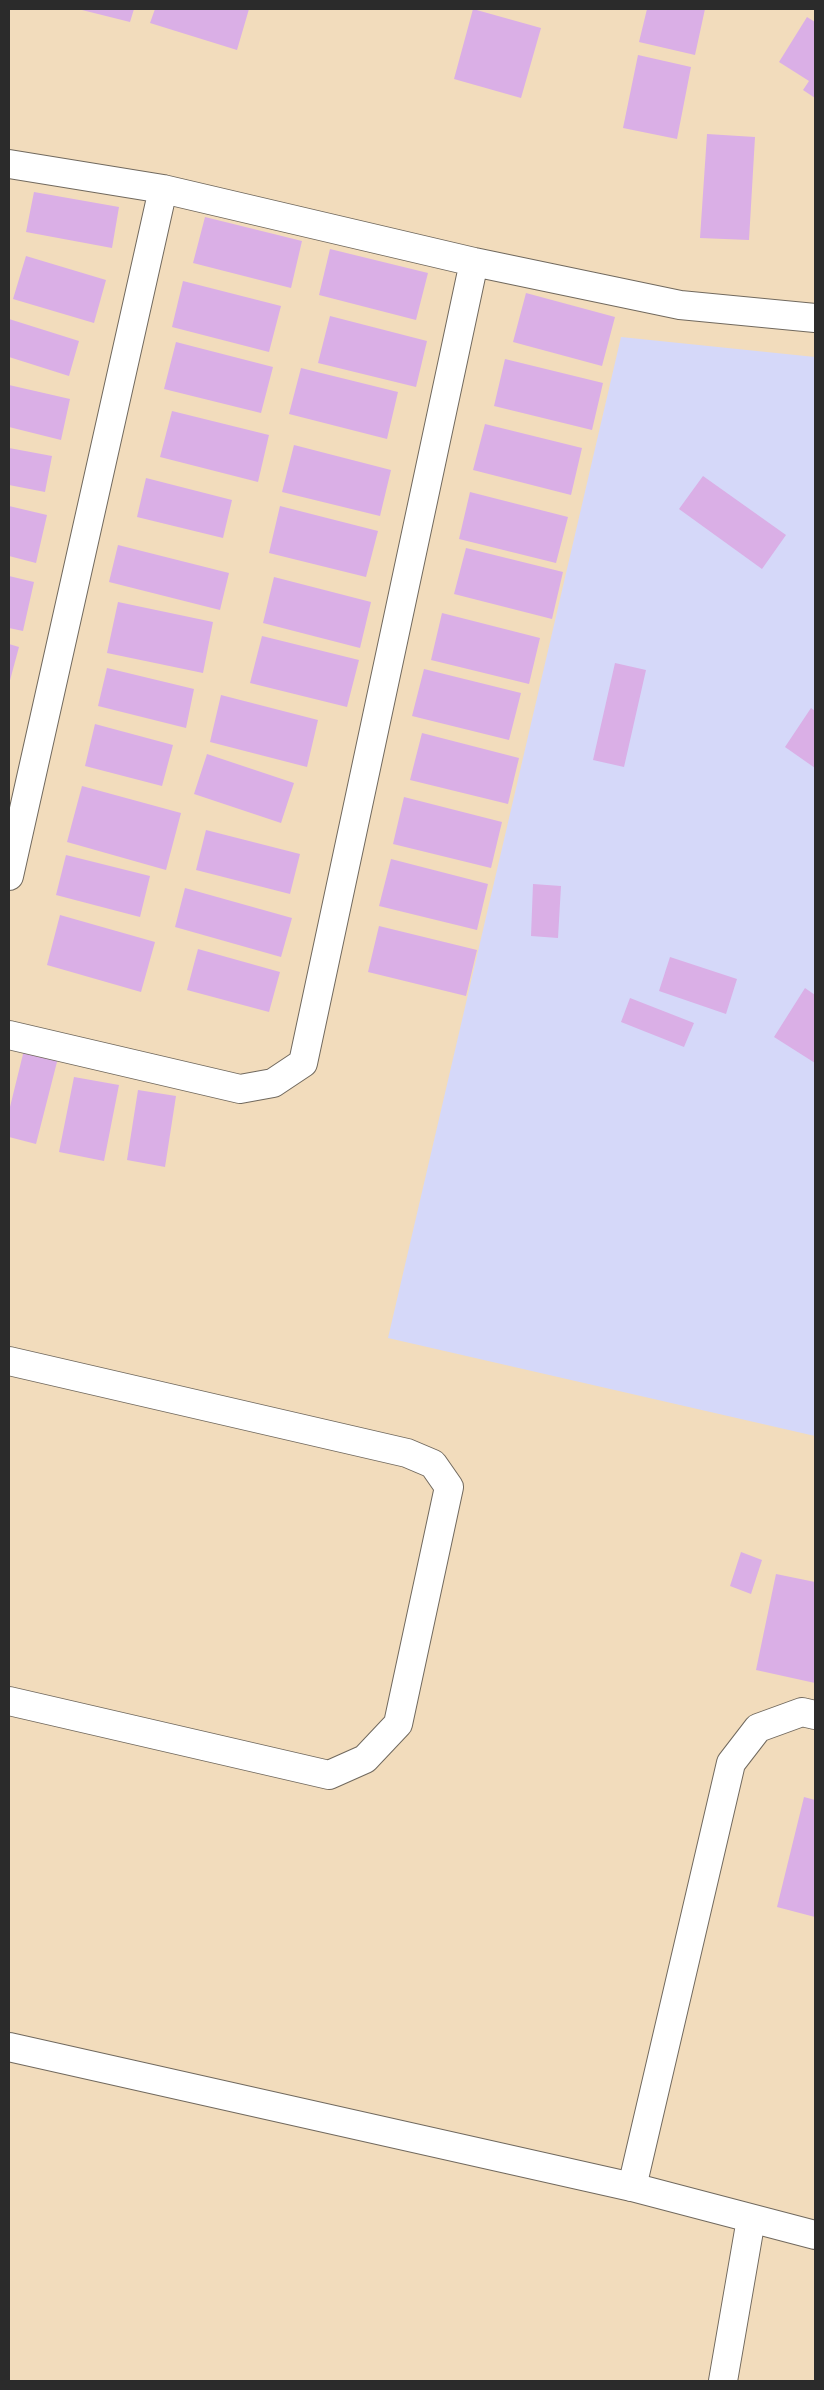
<!DOCTYPE html>
<html>
<head>
<meta charset="utf-8">
<style>
  body { margin:0 }
  #map { position:relative; width:824px; height:2390px; overflow:hidden; background:#f2dcbc; font-family:Kalam,sans-serif }
  canvas { display:block }
  .frame { position:absolute; inset:0; border:10px solid #2b2b2b; pointer-events:none }
</style>
</head>
<body>
<div id="map">
<canvas width="824" height="2390"></canvas>
<div class="frame"></div>
</div>
<script>
const ctx = document.querySelector('canvas').getContext('2d');
ctx.lineJoin = 'round';
function fillPath(path, color) { ctx.fillStyle = color; ctx.fill(path, 'evenodd'); }
const poly = rows => new Path2D(rows.map(r => 'M' + r).join(''));
function stroke(path, color, width, dash) { ctx.strokeStyle = color; ctx.lineWidth = width; ctx.lineCap = dash ? 'butt' : 'round'; ctx.setLineDash(dash || []); ctx.stroke(path); }
fillPath(poly([
  [621,337,815,357,815,1436,388,1338]
]), '#d5d8f9');
fillPath(poly([
  [78,9,134,9,130,22],
  [155,9,249,9,237,50,150,23],
  [473,9,541,28,521,98,454,79],
  [647,9,705,9,695,55,639,42],
  [807,17,815,22,815,98,803,90,809,81,779,62],
  [638,55,691,67,677,139,623,128],
  [707,134,755,137,749,240,700,238],
  [34,192,119,207,112,248,26,232],
  [205,217,302,241,291,288,193,263],
  [330,249,428,273,416,320,319,295],
  [26,256,106,280,94,323,13,299],
  [183,281,281,306,269,352,172,327],
  [526,293,615,317,602,366,513,342],
  [330,316,427,341,416,387,318,363],
  [9,319,79,341,69,376,9,357],
  [176,342,273,367,261,413,164,389],
  [505,359,603,383,592,430,494,406],
  [301,368,398,392,387,439,289,414],
  [9,385,70,399,61,440,9,427],
  [172,411,269,435,258,482,160,457],
  [485,424,582,448,571,495,473,470],
  [294,445,391,470,380,516,282,492],
  [9,448,52,456,45,492,9,485],
  [703,476,786,535,762,569,679,509],
  [146,478,232,500,223,538,137,517],
  [470,492,568,517,556,563,459,539],
  [9,506,47,515,36,563,9,556],
  [280,506,378,531,366,577,269,553],
  [118,545,229,573,220,610,109,582],
  [466,548,563,572,552,619,454,594],
  [9,576,34,582,23,631,9,628],
  [274,577,371,602,360,648,263,623],
  [118,602,213,622,203,673,107,653],
  [442,613,540,638,529,684,431,660],
  [262,636,359,660,347,707,250,683],
  [9,644,19,647,9,684],
  [615,663,646,670,624,767,593,760],
  [107,668,194,689,186,728,98,706],
  [424,669,521,693,509,740,412,716],
  [221,695,318,720,307,767,210,742],
  [811,708,815,711,815,768,785,747],
  [95,724,173,745,162,786,85,766],
  [422,733,519,758,508,804,410,780],
  [207,754,294,783,281,823,194,794],
  [82,786,181,813,166,870,67,842],
  [404,797,502,822,491,868,393,844],
  [206,830,300,854,290,894,196,870],
  [66,855,150,876,140,917,56,895],
  [391,859,488,884,477,930,379,906],
  [533,884,561,886,558,938,531,936],
  [185,888,292,918,281,957,175,927],
  [60,915,155,942,141,992,47,965],
  [379,926,477,950,466,996,368,972],
  [198,949,280,972,269,1012,187,990],
  [670,957,737,979,726,1014,659,991],
  [805,988,815,995,815,1063,774,1037],
  [630,998,694,1023,684,1047,621,1022],
  [24,1050,58,1058,36,1144,9,1137,9,1111],
  [74,1077,119,1085,104,1161,59,1152],
  [138,1090,176,1096,165,1167,127,1160],
  [741,1552,762,1560,751,1594,730,1586],
  [776,1574,815,1582,815,1683,756,1670],
  [804,1797,815,1800,815,1917,777,1907]
]), '#daafe6');
const street = poly([
  [9,164,163,189,474,262,680,305,815,318],
  [9,876,163,189],
  [9,1035,240,1089,273,1083,303,1063,474,262],
  [9,1361,407,1453,433,1464,449,1487,398,1724,365,1759,329,1775,9,1701],
  [632,2187,731,1763,758,1728,802,1712,815,1715],
  [723,2381,751,2219]
]);
const secondary = poly([
  [9,2047,632,2187,815,2235]
]);
stroke(street, '#71695e', 30);
stroke(secondary, '#71695e', 30);
stroke(street, '#fff', 28);
stroke(secondary, '#fff', 28);
</script>
</body>
</html>
